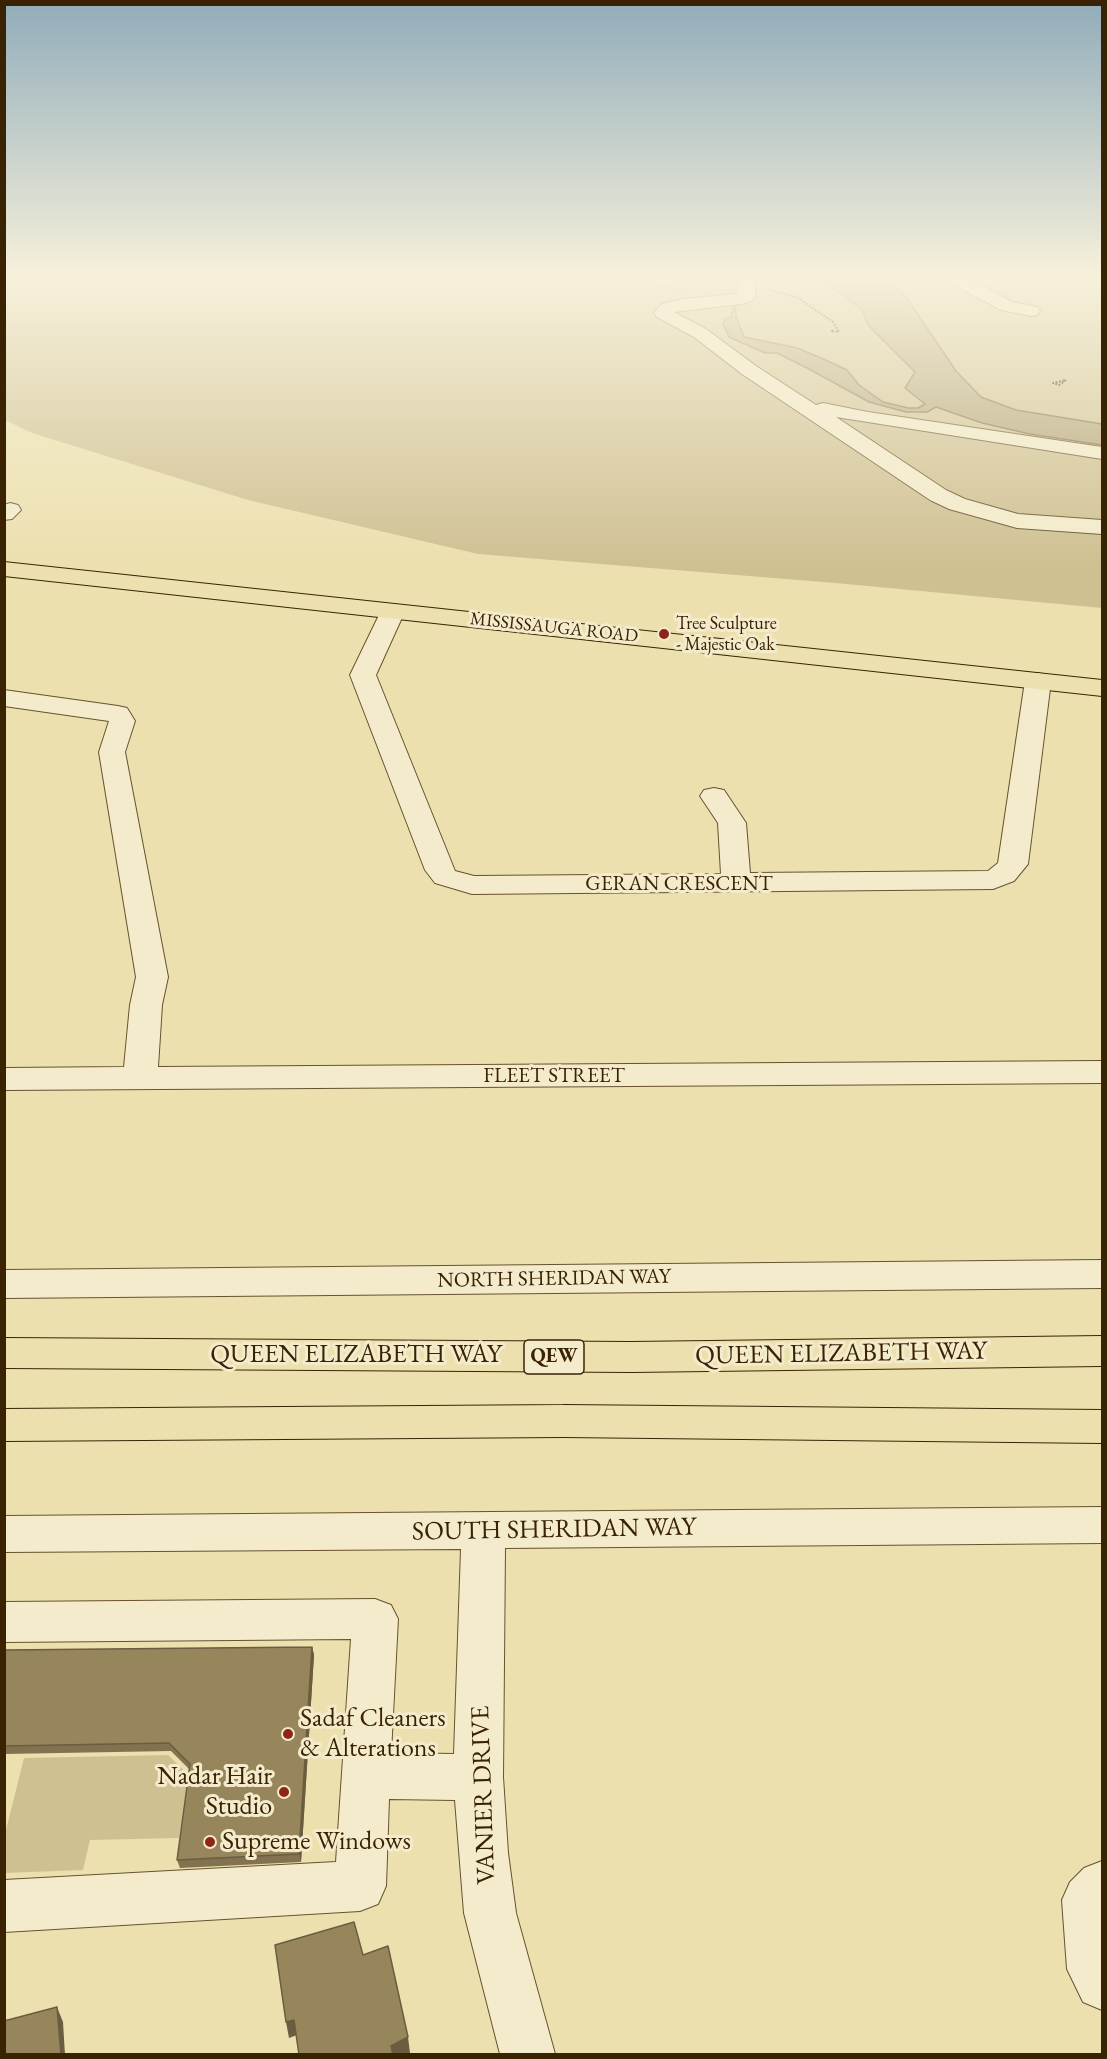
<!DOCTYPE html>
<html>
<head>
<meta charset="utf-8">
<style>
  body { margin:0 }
  #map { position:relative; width:1107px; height:2059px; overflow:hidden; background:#ede0af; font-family:"EB Garamond",serif }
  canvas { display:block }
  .frame { position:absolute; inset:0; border:6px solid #3a2303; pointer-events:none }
</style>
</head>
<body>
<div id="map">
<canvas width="1107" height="2059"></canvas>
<div class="frame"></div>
</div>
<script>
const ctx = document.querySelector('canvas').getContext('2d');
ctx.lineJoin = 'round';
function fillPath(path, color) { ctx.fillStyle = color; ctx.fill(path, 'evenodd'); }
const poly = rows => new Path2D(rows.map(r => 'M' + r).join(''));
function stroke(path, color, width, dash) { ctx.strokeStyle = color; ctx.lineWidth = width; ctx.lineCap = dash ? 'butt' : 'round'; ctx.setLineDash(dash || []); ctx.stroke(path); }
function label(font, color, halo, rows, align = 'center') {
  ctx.font = font + ' "EB Garamond",serif'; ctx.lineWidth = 6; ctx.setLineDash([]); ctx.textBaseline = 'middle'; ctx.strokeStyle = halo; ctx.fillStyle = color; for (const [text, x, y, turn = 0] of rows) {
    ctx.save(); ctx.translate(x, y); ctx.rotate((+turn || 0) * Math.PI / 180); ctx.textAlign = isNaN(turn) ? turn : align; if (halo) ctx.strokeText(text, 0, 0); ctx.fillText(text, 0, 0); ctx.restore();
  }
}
fillPath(poly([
  [5,278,1102,278,1102,608,835,583,478,554,248,500,32,433,5,420],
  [168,1755,188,1774,179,1838,90,1840,83,1870,5,1873,5,1834,24,1758]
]), '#cfc092');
const water = poly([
  [820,278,883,278,906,297,956,371,981,397,1016,410,1102,424,1102,445,1030,434,982,423,936,407,927,412,906,412,869,402,809,369,777,353,765,353,729,337,723,324,726,318,731,317,735,301,736,317,744,337,797,348,828,361,847,370,859,385,883,402,908,408,918,408,925,404,905,388,915,372,868,325,862,310,820,278]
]);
fillPath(water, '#b0a075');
stroke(water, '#816e47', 1.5);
const minor = poly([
  [648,278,678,278,688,280,690,284,682,289,650,282,648,278],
  [739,278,755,278,755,297,752,301,741,304,674,312,706,329,756,366,816,405,823,403,868,412,1102,447,1102,459,836,417,946,490,965,499,1018,514,1102,520,1102,534,1017,528,949,509,930,500,742,374,694,337,657,317,654,313,662,304,682,299,738,294,739,278],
  [947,278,967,278,1012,302,1037,307,1040,311,1037,315,1031,316,1001,310,949,282,947,278],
  [10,503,18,505,21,510,12,519,4,520,4,505,10,503],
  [393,604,401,606,405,611,376,675,455,871,474,876,721,874,718,823,700,796,704,790,714,788,724,790,746,823,750,873,988,871,998,863,1025,681,1029,676,1038,673,1047,676,1051,681,1028,864,1014,881,993,889,472,894,435,883,425,870,350,675,381,611,385,606,393,604],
  [4,690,118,706,127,708,135,721,125,752,168,977,162,1005,158,1067,1102,1061,1102,1083,4,1090,4,1068,124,1067,130,1005,136,977,99,752,109,721,4,706,4,690],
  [1102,1260,1102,1288,4,1298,4,1270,1102,1260],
  [1102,1507,1102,1543,505,1548,503,1777,508,1853,516,1913,555,2054,500,2054,464,1913,455,1800,389,1799,386,1886,378,1904,360,1911,4,1932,4,1880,336,1862,351,1639,4,1642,4,1602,375,1599,391,1605,398,1619,391,1753,454,1754,461,1549,4,1552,4,1516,1102,1507],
  [1102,1861,1102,2010,1083,2002,1067,1969,1062,1900,1070,1882,1084,1868,1102,1861]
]);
const major = poly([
  [4,562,1102,680,1102,696,4,576,4,562]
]);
const highway = poly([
  [1102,1336,1102,1366,631,1372,4,1368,4,1338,631,1342,1102,1336],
  [563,1405,1102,1410,1102,1443,563,1437,4,1441,4,1409,563,1405]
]);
stroke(minor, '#67522e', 2);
stroke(major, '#3a2303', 2);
stroke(highway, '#3a2303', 2);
stroke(poly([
  [767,289,798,298,833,322,839,332,831,331,834,330],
  [1066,380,1059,385,1053,383,1066,380]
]), '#3a2303', 2, [2, 1.5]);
fillPath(minor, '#f3ebcb');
fillPath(major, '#ede0af');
fillPath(highway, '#ede0af');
fillPath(poly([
  [312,1647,314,1655,301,1862,180,1868,177,1860,190,1770,171,1751,4,1754,4,1650]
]), '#82724f');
fillPath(poly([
  [312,1647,314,1655,301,1862,299,1854],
  [57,2007,63,2022,65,2055,61,2055],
  [294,2020,297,2035,289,2038,286,2022],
  [408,2037,410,2053,406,2055,392,2055,391,2046]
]), '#6a5d40');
const building = poly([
  [312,1647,299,1854,177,1860,190,1764,169,1743,4,1746,4,1650,312,1647],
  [354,1922,363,1955,388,1946,408,2037,391,2046,393,2055,299,2055,294,2020,286,2022,275,1945,354,1922],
  [57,2007,61,2055,4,2055,4,2021,57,2007]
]);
fillPath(building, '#97855c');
stroke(building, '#6a5d40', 1.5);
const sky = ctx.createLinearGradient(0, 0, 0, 566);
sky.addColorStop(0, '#91acba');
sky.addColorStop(0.49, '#f7f1db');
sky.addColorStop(1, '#f7f1db00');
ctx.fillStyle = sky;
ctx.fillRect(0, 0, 1107, 566);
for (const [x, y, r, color] of [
  [664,634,6,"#8f2418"],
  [288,1734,6,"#8f2418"],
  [284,1792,6,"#8f2418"],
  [210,1842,6,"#8f2418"]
]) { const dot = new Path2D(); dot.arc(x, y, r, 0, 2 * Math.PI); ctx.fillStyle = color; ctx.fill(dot); stroke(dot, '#f3ebcb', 2); }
label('18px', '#3a2303', '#f3ebcb', [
  ["Tree Sculpture",676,624],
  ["- Majestic Oak",676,645]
], 'left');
label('18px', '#3a2303', '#f3ebcb', [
  ["MISSISSAUGA ROAD",554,628,6]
]);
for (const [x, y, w] of [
  [554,1357,60]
]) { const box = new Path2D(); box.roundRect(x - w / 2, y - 17, w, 34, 4.5); ctx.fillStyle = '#f3ebcb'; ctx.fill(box); stroke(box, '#3a2303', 1.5); }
label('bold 20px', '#3a2303', null, [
  ["QEW",554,1357]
]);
label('21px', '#3a2303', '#f3ebcb', [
  ["GERAN CRESCENT",679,884],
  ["FLEET STREET",554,1076],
  ["NORTH SHERIDAN WAY",554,1279,-1]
]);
label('26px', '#3a2303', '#f3ebcb', [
  ["QUEEN ELIZABETH WAY",841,1354,-1],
  ["QUEEN ELIZABETH WAY",356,1355],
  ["SOUTH SHERIDAN WAY",554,1530,-1],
  ["VANIER DRIVE",484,1795,-92]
]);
label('26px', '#3a2303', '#f3ebcb', [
  ["Sadaf Cleaners",300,1719],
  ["& Alterations",300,1749],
  ["Nadar Hair",272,1777,"right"],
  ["Studio",272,1807,"right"],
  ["Supreme Windows",222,1842]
], 'left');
</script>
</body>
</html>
